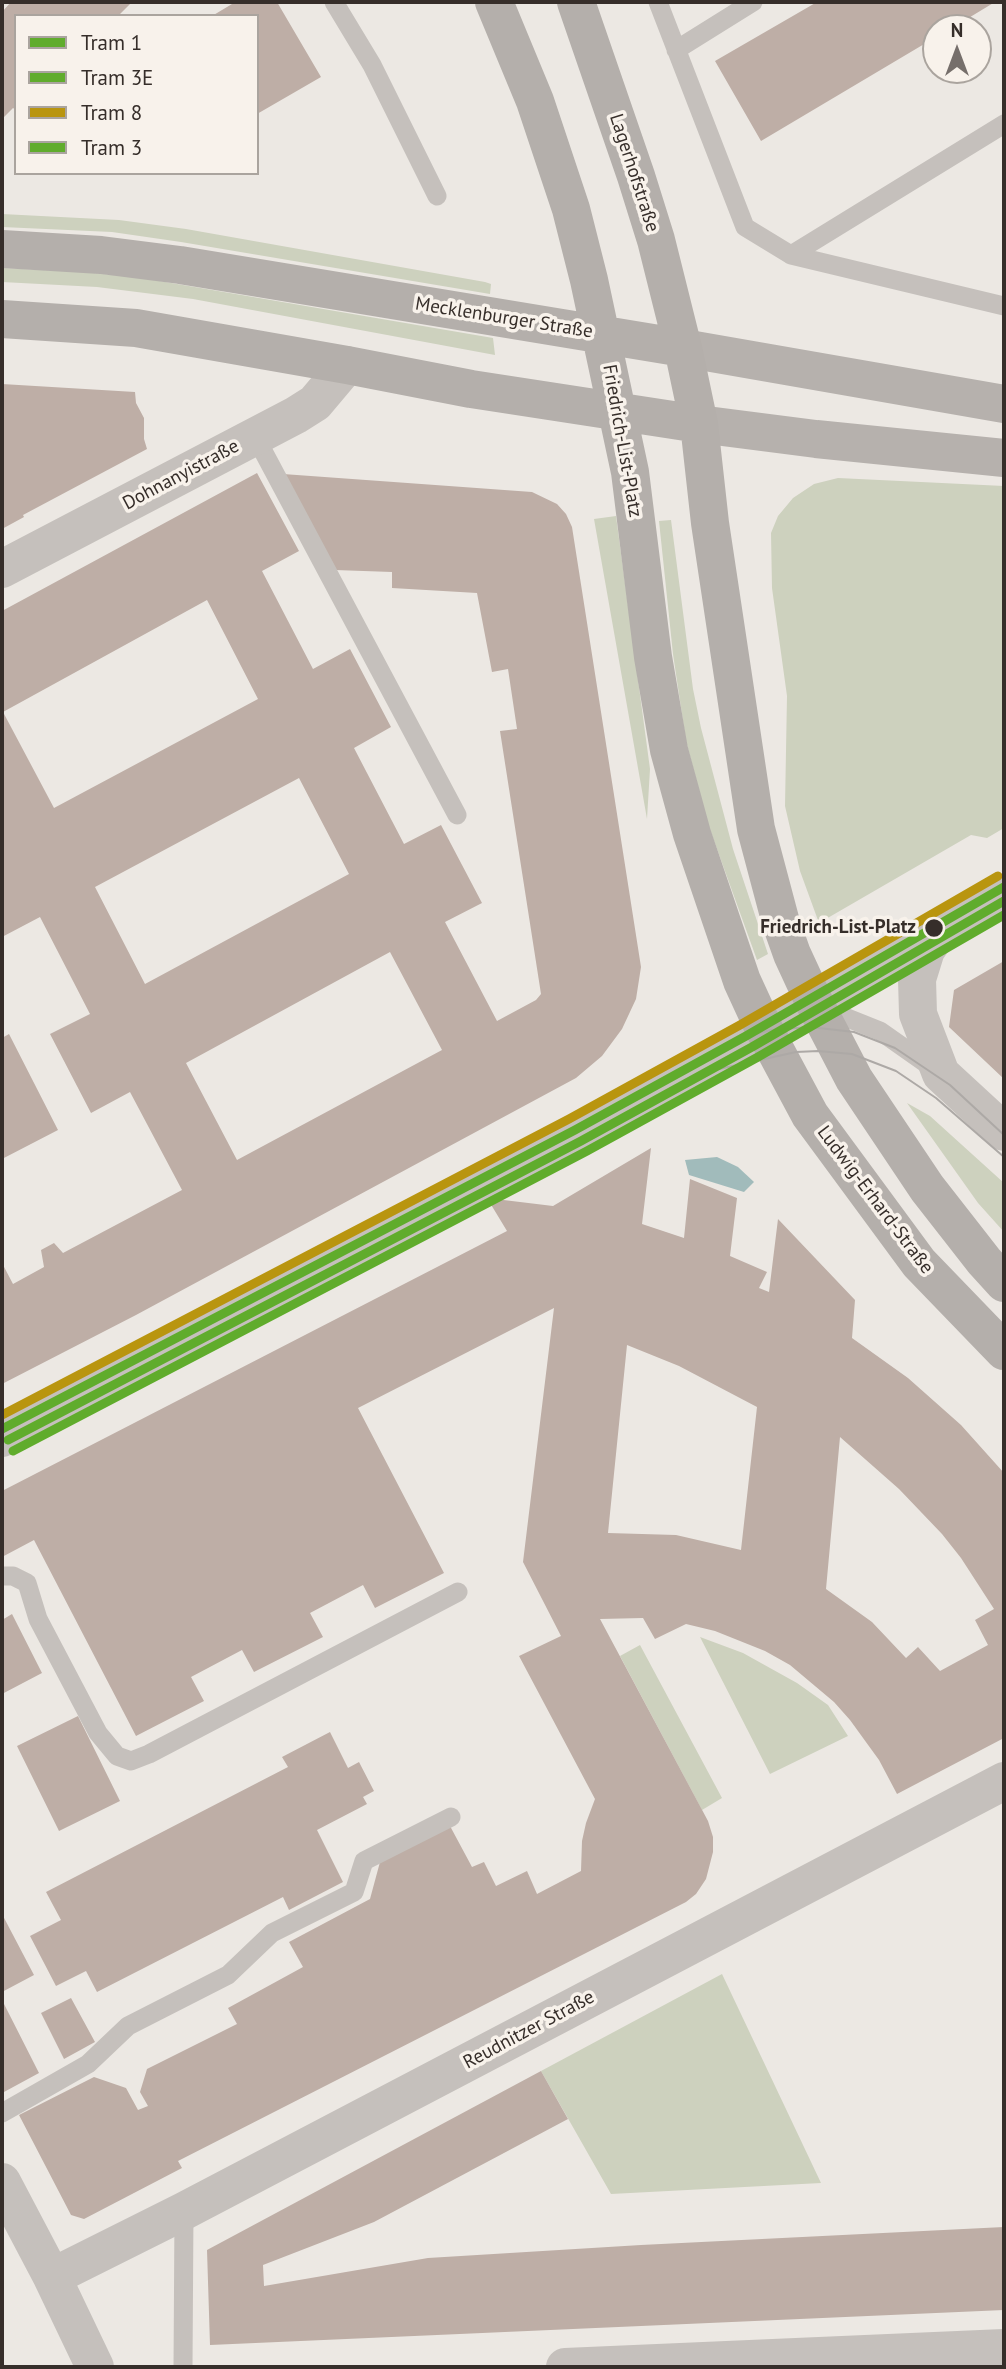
<!DOCTYPE html>
<html>
<head>
<meta charset="utf-8">
<style>
  body { margin:0 }
  #map { position:relative; width:1006px; height:2369px; overflow:hidden; background:#ece8e3; font-family:"PT Sans",sans-serif }
  canvas { display:block }
  .frame { position:absolute; inset:0; border:4px solid #362e2a; pointer-events:none }
  .legend { position:absolute; left:14px; top:14px; width:245px; height:161px; box-sizing:border-box; background:#f8f2eb; border:2px solid #aaa49e; margin:0; padding:9px 12px; list-style:none; font-size:21px; color:#362e2a }
  .legend li { display:flex; align-items:center; gap:14px; height:35px }
  .legend b { width:35px; border:2px solid #aaa49e }
  .north { position:absolute; left:922px; top:14px; width:70px; height:70px; box-sizing:border-box; background:#f8f2eb; border:2px solid #aaa49e; border-radius:50%; rotate:0deg; font-size:19px; font-weight:700; line-height:28px; text-align:center; color:#362e2a }
  .north::after { content:''; display:block; margin:auto; width:24px; height:32px; background:#766f6b; clip-path:polygon(50% 0,100% 100%,50% 72%,0 100%) }
</style>
</head>
<body>
<div id="map">
<canvas width="1006" height="2369"></canvas>
<div class="frame"></div>
<ul class="legend">
<li><b style="height:9px;background:#60ac2c"></b>Tram 1</li>
<li><b style="height:9px;background:#60ac2c"></b>Tram 3E</li>
<li><b style="height:9px;background:#b9950f"></b>Tram 8</li>
<li><b style="height:9px;background:#60ac2c"></b>Tram 3</li>
</ul>
<div class="north">N</div>
</div>
<script>
const ctx = document.querySelector('canvas').getContext('2d');
ctx.lineJoin = 'round';
function fillPath(path, color) { ctx.fillStyle = color; ctx.fill(path, 'evenodd'); }
const poly = rows => new Path2D(rows.map(r => 'M' + r).join(''));
function stroke(path, color, width, dash) { ctx.strokeStyle = color; ctx.lineWidth = width; ctx.lineCap = dash ? 'butt' : 'round'; ctx.setLineDash(dash || []); ctx.stroke(path); }
function label(font, color, halo, rows, align = 'center') {
  ctx.font = font + ' "PT Sans",sans-serif'; ctx.lineWidth = 7; ctx.setLineDash([]); ctx.textBaseline = 'middle'; ctx.strokeStyle = halo; ctx.fillStyle = color; for (const [text, x, y, turn = 0] of rows) {
    ctx.save(); ctx.translate(x, y); ctx.rotate((+turn || 0) * Math.PI / 180); ctx.textAlign = isNaN(turn) ? turn : align; if (halo) ctx.strokeText(text, 0, 0); ctx.fillText(text, 0, 0); ctx.restore();
  }
}
fillPath(poly([
  [2,214,119,220,186,229,485,282,491,284,490,294,181,242,112,232,2,227],
  [2,268,85,272,142,278,493,338,495,355,193,299,97,287,2,282],
  [838,478,1004,486,1004,828,987,838,971,835,819,923,800,871,785,806,787,696,772,588,771,533,778,516,793,498,814,484],
  [616,516,650,769,647,819,594,519],
  [671,520,693,689,701,728,733,849,768,954,757,960,708,824,686,741,673,654,659,521],
  [907,1103,930,1116,1004,1183,1004,1232,978,1203],
  [700,1637,743,1653,797,1683,828,1705,848,1736,770,1774],
  [640,1645,722,1798,702,1810,620,1656],
  [722,1974,821,2183,611,2194,541,2071]
]), '#cdd1be');
fillPath(poly([
  [717,1157,738,1167,754,1182,744,1192,689,1175,685,1160]
]), '#a1bbbb');
fillPath(poly([
  [11,2,132,2,118,16,16,16,16,110,13,108,2,119,2,12],
  [230,2,277,2,321,77,257,114,257,16,212,16,232,4],
  [817,2,995,2,952,28,936,28,936,37,761,141,715,61],
  [2,384,135,392,136,403,144,418,144,439,147,449,23,515,24,517,2,529],
  [257,473,299,551,262,571,313,669,350,649,391,727,354,748,404,844,441,825,482,903,445,922,497,1021,536,1000,541,994,500,731,517,729,508,669,492,672,477,593,392,588,392,572,335,570,283,474,532,492,557,504,566,514,572,527,641,967,636,999,622,1029,602,1056,576,1078,136,1315,2,1384,2,1263,13,1284,44,1267,41,1250,54,1243,63,1253,182,1190,130,1092,91,1113,50,1034,90,1014,40,917,2,937,2,611],
  [207,600,258,699,54,808,3,712],
  [299,778,349,874,145,984,95,887],
  [390,952,442,1050,237,1160,186,1063],
  [1004,961,1004,1079,949,1027,954,990],
  [9,1034,58,1130,2,1159,2,1038],
  [651,1148,642,1224,684,1238,690,1179,737,1198,730,1256,767,1272,759,1288,769,1292,778,1219,855,1300,852,1338,908,1378,961,1425,1004,1473,1004,1738,897,1794,879,1760,850,1720,834,1702,790,1665,765,1651,715,1631,686,1624,655,1639,643,1618,600,1619,708,1821,713,1837,713,1852,706,1879,696,1894,686,1902,178,2161,182,2168,84,2219,71,2215,19,2115,94,2077,126,2088,138,2110,148,2106,140,2092,147,2069,237,2024,228,2008,303,1967,289,1942,370,1899,380,1862,450,1826,472,1867,484,1862,496,1886,527,1871,537,1894,581,1871,582,1841,586,1823,595,1799,519,1656,561,1636,523,1562,554,1308,358,1408,444,1573,375,1608,363,1585,310,1613,323,1637,254,1672,242,1650,191,1677,204,1701,136,1736,34,1540,2,1557,2,1491,507,1231,487,1198,553,1206],
  [627,1345,679,1366,757,1407,741,1550,676,1535,608,1533],
  [840,1437,899,1489,942,1534,961,1558,994,1609,975,1620,988,1645,940,1671,918,1647,906,1658,872,1622,826,1589],
  [12,1614,42,1673,2,1694,2,1620],
  [78,1716,120,1801,59,1831,17,1746],
  [330,1732,348,1768,359,1762,374,1791,363,1797,367,1804,317,1830,343,1882,289,1910,283,1897,97,1992,86,1971,56,1986,30,1936,61,1920,46,1892,288,1767,282,1757],
  [2,1914,34,1975,2,1992],
  [71,1998,95,2042,64,2059,41,2013],
  [2,2000,39,2073,4,2092,2,2087],
  [541,2071,568,2119,374,2222,263,2265,264,2286,428,2258,641,2245,1004,2227,1004,2310,210,2345,207,2250]
]), '#beaea6');
stroke(poly([
  [334,2,372,65,437,196],
  [658,2,745,227,791,255,1004,306],
  [676,50,753,2],
  [791,255,1004,124],
  [255,436,457,815],
  [820,1007,880,1031,934,1069],
  [2,1576,13,1576,27,1583,38,1619,98,1733,117,1756,131,1761,149,1754,458,1592],
  [2,2113,88,2064,128,2026,228,1975,272,1933,354,1892,364,1861,451,1817],
  [183,2367,184,2211]
]), '#c5c0bc', 19);
stroke(poly([
  [2,569,296,415,315,403,347,365],
  [933,940,926,950,917,979,918,1014,941,1074,1004,1132],
  [2,1438,697,1073,1004,897],
  [2,2182,52,2277,95,2367],
  [52,2277,184,2211,1004,1781],
  [565,2367,1004,2348]
]), '#c5c0bc', 38);
stroke(poly([
  [683,348,1004,404],
  [699,424,816,439,1004,458]
]), '#b6b1ad', 38);
stroke(poly([
  [494,2,535,101,571,209,589,280,630,472,653,657,669,750,692,834,742,981,765,1031,810,1115,919,1263,1004,1351],
  [576,2,636,176,656,240,683,348,699,424,710,523,756,829,781,923,792,954,816,1006,854,1079,927,1188,984,1261,1004,1283],
  [2,249,101,255,180,265,683,348],
  [2,319,136,328,347,365,471,389,699,424]
]), '#b4afab', 38);
stroke(poly([
  [746,1036,771,1030,810,1027,854,1032,895,1048,950,1085,1004,1135],
  [719,1069,796,1052,818,1051,852,1054,896,1071,936,1098,1004,1157]
]), '#ada9a6', 2);
stroke(poly([
  [2,1429,575,1130,746,1036,1004,887]
]), '#60ac2c', 9);
stroke(poly([
  [8,1440,581,1141,752,1047,1004,901]
]), '#60ac2c', 9);
stroke(poly([
  [2,1415,569,1119,740,1025,998,876]
]), '#b9950f', 9);
stroke(poly([
  [13,1451,587,1151,758,1057,1004,915]
]), '#60ac2c', 9);
for (const [x, y, r, color] of [
  [934,928,10,"#362e2a"]
]) { const dot = new Path2D(); dot.arc(x, y, r, 0, 2 * Math.PI); ctx.fillStyle = color; ctx.fill(dot); stroke(dot, '#f8f2eb', 2.5); }
label('19px', '#362e2a', '#f8f2eb', [
  ["Lagerhofstraße",634,173,72],
  ["Mecklenburger Straße",504,318,9],
  ["Friedrich-List-Platz",622,441,80],
  ["Dohnanyistraße",181,475,-28],
  ["Ludwig-Erhard-Straße",875,1200,53],
  ["Reudnitzer Straße",529,2030,-28]
]);
label('bold 19px', '#362e2a', '#f8f2eb', [
  ["Friedrich-List-Platz",916,928]
], 'right');
</script>
</body>
</html>
